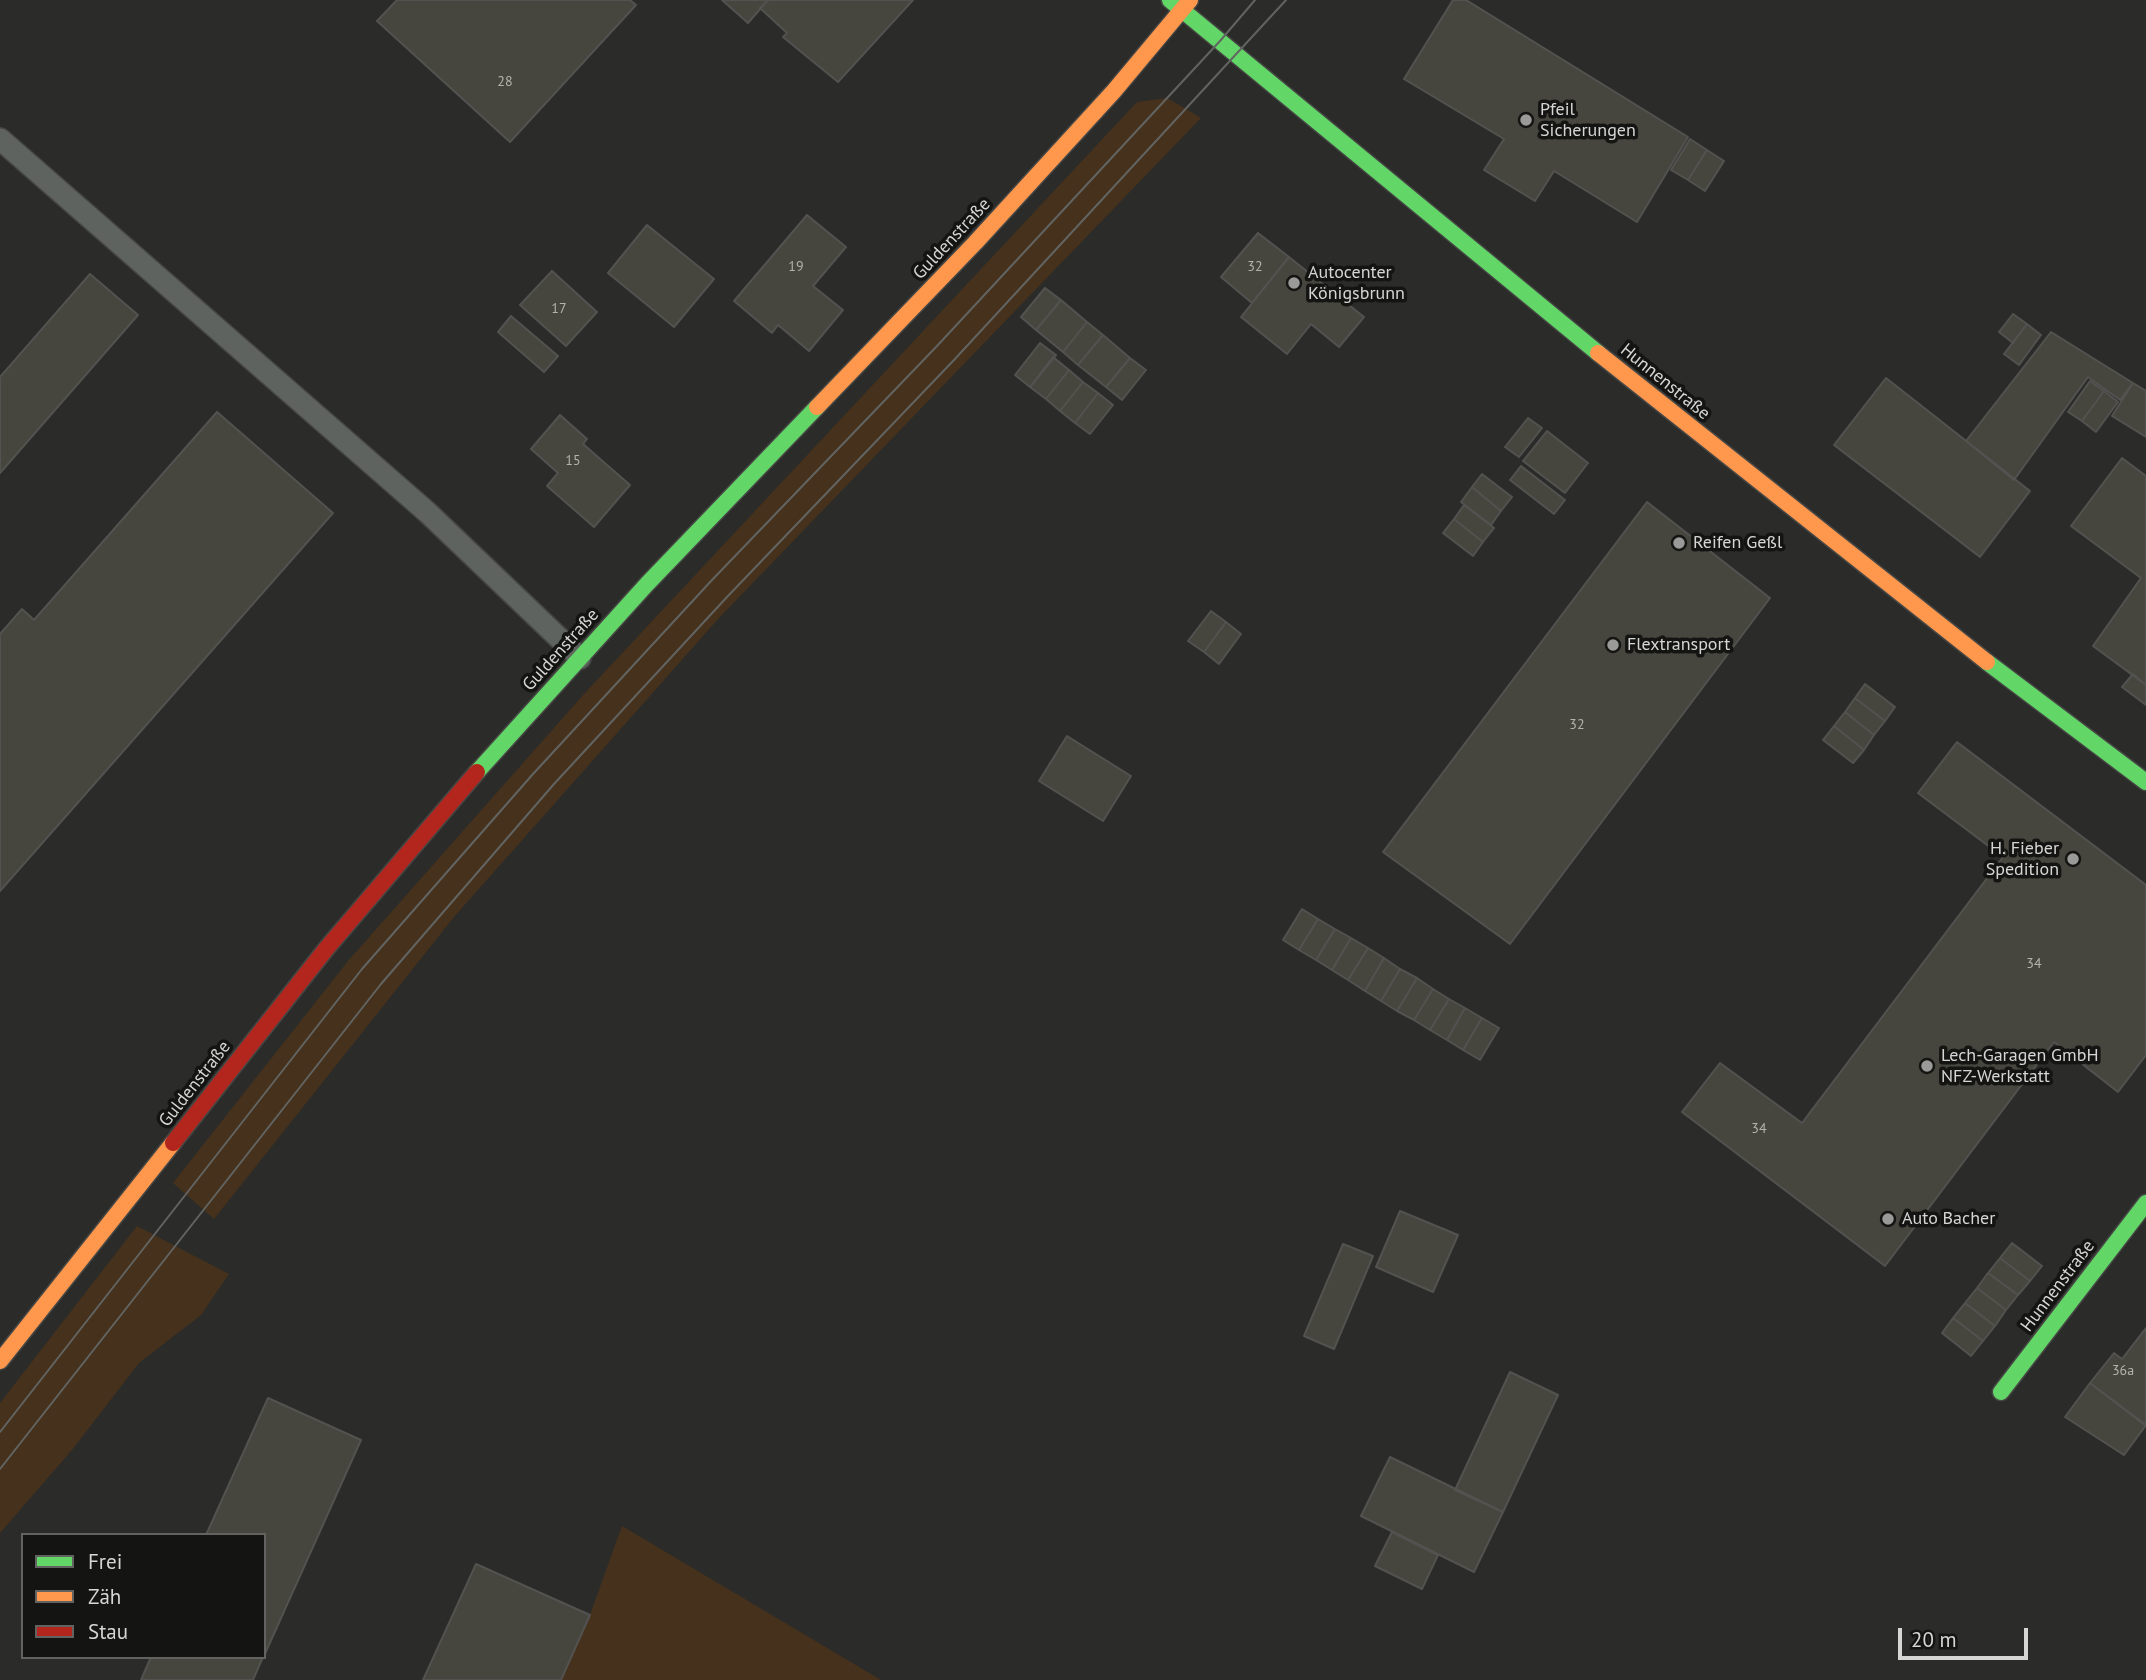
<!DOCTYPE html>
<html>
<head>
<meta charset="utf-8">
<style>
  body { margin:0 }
  #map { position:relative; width:2146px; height:1680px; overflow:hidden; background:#2b2c29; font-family:"PT Sans",sans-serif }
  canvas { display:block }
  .legend { position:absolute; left:21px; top:1533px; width:245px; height:126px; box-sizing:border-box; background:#141513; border:2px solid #626360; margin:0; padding:9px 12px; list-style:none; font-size:21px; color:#d6d7d4 }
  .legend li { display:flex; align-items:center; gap:14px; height:35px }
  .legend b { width:35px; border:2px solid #626360 }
  .scale { position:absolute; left:1898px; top:1628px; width:130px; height:32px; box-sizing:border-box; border:4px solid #d6d7d4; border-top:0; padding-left:9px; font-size:21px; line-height:24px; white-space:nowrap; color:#d6d7d4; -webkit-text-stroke:5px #141513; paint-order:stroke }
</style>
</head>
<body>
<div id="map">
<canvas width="2146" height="1680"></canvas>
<ul class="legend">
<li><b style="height:9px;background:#63d668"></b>Frei</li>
<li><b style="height:9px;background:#ff974d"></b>Zäh</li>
<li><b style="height:9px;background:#b3261e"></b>Stau</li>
</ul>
<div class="scale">20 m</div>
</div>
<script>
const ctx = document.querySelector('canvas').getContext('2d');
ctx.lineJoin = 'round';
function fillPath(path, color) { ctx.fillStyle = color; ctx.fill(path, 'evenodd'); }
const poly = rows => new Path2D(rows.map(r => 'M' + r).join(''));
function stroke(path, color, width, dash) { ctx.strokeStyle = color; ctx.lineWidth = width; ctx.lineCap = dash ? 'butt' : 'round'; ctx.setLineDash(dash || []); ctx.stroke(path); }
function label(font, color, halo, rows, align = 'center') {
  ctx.font = font + ' "PT Sans",sans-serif'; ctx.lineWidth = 7; ctx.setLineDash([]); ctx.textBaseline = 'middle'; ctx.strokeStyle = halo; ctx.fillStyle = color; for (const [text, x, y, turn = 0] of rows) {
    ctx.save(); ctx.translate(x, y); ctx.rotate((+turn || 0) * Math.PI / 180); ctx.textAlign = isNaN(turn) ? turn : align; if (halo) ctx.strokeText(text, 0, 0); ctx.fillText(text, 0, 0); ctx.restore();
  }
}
fillPath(poly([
  [1167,98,1201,118,719,618,454,917,214,1219,173,1183,348,961,584,694,1137,102],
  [137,1226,229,1274,201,1315,139,1363,72,1450,0,1533,0,1403],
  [622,1526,881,1680,561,1680,590,1615]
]), '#46311c');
const building = poly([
  [397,0,630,0,636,5,510,142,377,21,397,0],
  [722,0,768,0,748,23,722,0],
  [768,0,913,0,838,82,783,37,787,33,760,8,768,0],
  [1453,0,1466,0,1688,137,1637,222,1554,171,1535,201,1484,170,1504,139,1404,79,1453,0],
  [1690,139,1707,150,1688,180,1671,170,1690,139],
  [1707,150,1724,161,1705,191,1688,180,1707,150],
  [807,215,846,247,813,286,843,310,809,351,778,325,772,333,734,301,807,215],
  [647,225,714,279,674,327,608,273,647,225],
  [1258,233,1289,257,1252,303,1221,277,1258,233],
  [1289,257,1364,317,1339,347,1311,324,1287,354,1241,317,1289,257],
  [552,271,597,312,566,346,520,305,552,271],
  [90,274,138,315,0,473,0,377,90,274],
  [1045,288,1061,300,1036,330,1021,317,1045,288],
  [1061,300,1087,322,1063,352,1036,330,1061,300],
  [2013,314,2027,324,2013,343,1999,332,2013,314],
  [511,316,558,356,544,372,498,332,511,316],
  [1087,322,1103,335,1078,365,1063,352,1087,322],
  [2027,324,2041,335,2019,365,2004,354,2027,324],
  [2051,332,2133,383,2120,400,2088,377,2014,480,1966,441,2051,332],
  [1103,335,1130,358,1106,387,1078,365,1103,335],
  [1040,343,1056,355,1030,387,1015,375,1040,343],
  [1053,357,1069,370,1046,399,1030,387,1053,357],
  [1130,358,1146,370,1122,400,1106,387,1130,358],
  [1069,370,1083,382,1060,411,1046,399,1069,370],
  [1886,378,2030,491,1980,557,1834,445,1886,378],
  [2090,381,2104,391,2082,421,2068,412,2090,381],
  [1083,382,1098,393,1075,423,1060,411,1083,382],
  [2133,383,2146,391,2146,437,2112,416,2133,383],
  [2104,391,2118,402,2096,432,2082,421,2104,391],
  [1098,393,1113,405,1090,434,1075,423,1098,393],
  [217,412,333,513,0,891,0,634,22,609,34,620,217,412],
  [560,415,587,439,583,444,630,485,594,527,547,486,558,473,531,449,560,415],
  [1528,418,1542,428,1519,457,1505,447,1528,418],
  [1547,431,1588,463,1565,493,1523,461,1547,431],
  [2122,458,2146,476,2146,685,2093,646,2141,578,2071,526,2122,458],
  [1521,466,1565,500,1554,514,1510,480,1521,466],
  [1482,474,1512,497,1501,511,1472,487,1482,474],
  [1472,487,1501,511,1491,525,1461,502,1472,487],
  [1647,502,1770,598,1510,944,1383,852,1647,502],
  [1464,505,1494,528,1483,542,1454,519,1464,505],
  [1454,519,1483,542,1473,556,1443,533,1454,519],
  [1211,611,1226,622,1204,652,1188,641,1211,611],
  [1226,622,1241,634,1219,664,1204,652,1226,622],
  [2133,674,2146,685,2146,705,2122,687,2133,674],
  [1865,684,1895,707,1885,721,1855,698,1865,684],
  [1855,698,1885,721,1874,735,1845,712,1855,698],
  [1845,712,1874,735,1864,750,1834,726,1845,712],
  [1834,726,1864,750,1853,763,1823,740,1834,726],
  [1067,736,1131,776,1103,821,1039,781,1067,736],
  [1957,742,2146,885,2146,1055,2118,1092,2054,1042,1885,1266,1682,1112,1720,1063,1802,1123,2003,857,1918,793,1957,742],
  [1302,909,1318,919,1299,950,1283,940,1302,909],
  [1318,919,1335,929,1316,960,1299,950,1318,919],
  [1335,929,1351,938,1332,970,1316,960,1335,929],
  [1351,938,1368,948,1348,980,1332,970,1351,938],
  [1368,948,1384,958,1365,991,1348,980,1368,948],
  [1384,958,1400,969,1381,1001,1365,991,1384,958],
  [1400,969,1417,978,1397,1011,1381,1001,1400,969],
  [1417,978,1433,989,1414,1020,1397,1011,1417,978],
  [1433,989,1449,999,1430,1030,1414,1020,1433,989],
  [1449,999,1465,1008,1447,1040,1430,1030,1449,999],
  [1465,1008,1482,1018,1463,1050,1447,1040,1465,1008],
  [1482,1018,1499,1028,1480,1060,1463,1050,1482,1018],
  [1400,1211,1458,1235,1433,1292,1376,1267,1400,1211],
  [2012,1243,2042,1266,2030,1281,2000,1258,2012,1243],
  [1343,1244,1373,1256,1334,1349,1304,1336,1343,1244],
  [2000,1258,2030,1281,2018,1295,1988,1273,2000,1258],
  [1988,1273,2018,1295,2006,1310,1977,1288,1988,1273],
  [1977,1288,2006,1310,1995,1326,1965,1303,1977,1288],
  [1965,1303,1995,1326,1983,1341,1953,1318,1965,1303],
  [1953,1318,1983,1341,1971,1356,1942,1333,1953,1318],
  [2146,1328,2146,1426,2090,1383,2114,1353,2122,1359,2146,1328],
  [1510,1372,1558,1395,1503,1512,1455,1490,1510,1372],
  [2090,1383,2146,1425,2124,1455,2065,1417,2090,1383],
  [268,1398,361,1440,264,1656,264,1535,206,1535,268,1398],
  [1390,1457,1503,1512,1474,1572,1361,1516,1390,1457],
  [1392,1532,1438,1555,1422,1589,1375,1566,1392,1532],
  [476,1564,590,1615,561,1680,423,1680,476,1564],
  [151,1657,263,1657,253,1680,141,1680,151,1657]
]);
fillPath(building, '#47463e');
stroke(building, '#525250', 2);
const lane = poly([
  [0,139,427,512,580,658]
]);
const fast = poly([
  [1170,0,1598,353],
  [1987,662,2146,782],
  [477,772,647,584,817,407],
  [2001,1392,2146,1203]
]);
const slow = poly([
  [1598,353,1987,662],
  [817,407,975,243,1114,91,1190,0],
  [0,1361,173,1143]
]);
const jam = poly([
  [173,1143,326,949,477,772]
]);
stroke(lane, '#464745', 24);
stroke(fast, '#464745', 19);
stroke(slow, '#464745', 19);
stroke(jam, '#464745', 19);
stroke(lane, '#5f6360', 21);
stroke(fast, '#63d668', 16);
stroke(slow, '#ff974d', 16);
stroke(jam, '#b3261e', 16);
stroke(poly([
  [0,1432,362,969,533,774,712,580,937,346,1220,41,1255,0],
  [0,1469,381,984,554,784,727,597,954,360,1286,0]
]), '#626462', 2);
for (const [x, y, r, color] of [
  [1526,120,7,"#9a9b98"],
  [1294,283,7,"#9a9b98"],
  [1679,543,7,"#9a9b98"],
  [1613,645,7,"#9a9b98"],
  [2073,859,7,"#9a9b98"],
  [1927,1066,7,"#9a9b98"],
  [1888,1219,7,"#9a9b98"]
]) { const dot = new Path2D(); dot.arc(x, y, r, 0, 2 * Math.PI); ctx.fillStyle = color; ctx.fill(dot); stroke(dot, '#141513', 2.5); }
label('14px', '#b2b3ae', null, [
  ["28",505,82],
  ["19",796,267],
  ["32",1255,267],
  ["17",559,309],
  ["15",573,461],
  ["32",1577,725],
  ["34",2034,964],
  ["34",1759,1129],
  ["36a",2123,1371]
]);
label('18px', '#d6d7d4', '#141513', [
  ["Pfeil",1540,110],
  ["Sicherungen",1540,131],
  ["Autocenter",1308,273],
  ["Königsbrunn",1308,294],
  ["Reifen Geßl",1693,543],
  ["Flextransport",1627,645],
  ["H. Fieber",2059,849,"right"],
  ["Spedition",2059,870,"right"],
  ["Lech-Garagen GmbH",1941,1056],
  ["NFZ-Werkstatt",1941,1077],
  ["Auto Bacher",1902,1219]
], 'left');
label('18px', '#d6d7d4', '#141513', [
  ["Guldenstraße",952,239,-47],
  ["Hunnenstraße",1665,382,39],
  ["Guldenstraße",561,650,-48],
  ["Guldenstraße",195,1084,-52],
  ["Hunnenstraße",2058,1286,-53]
]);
</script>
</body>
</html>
